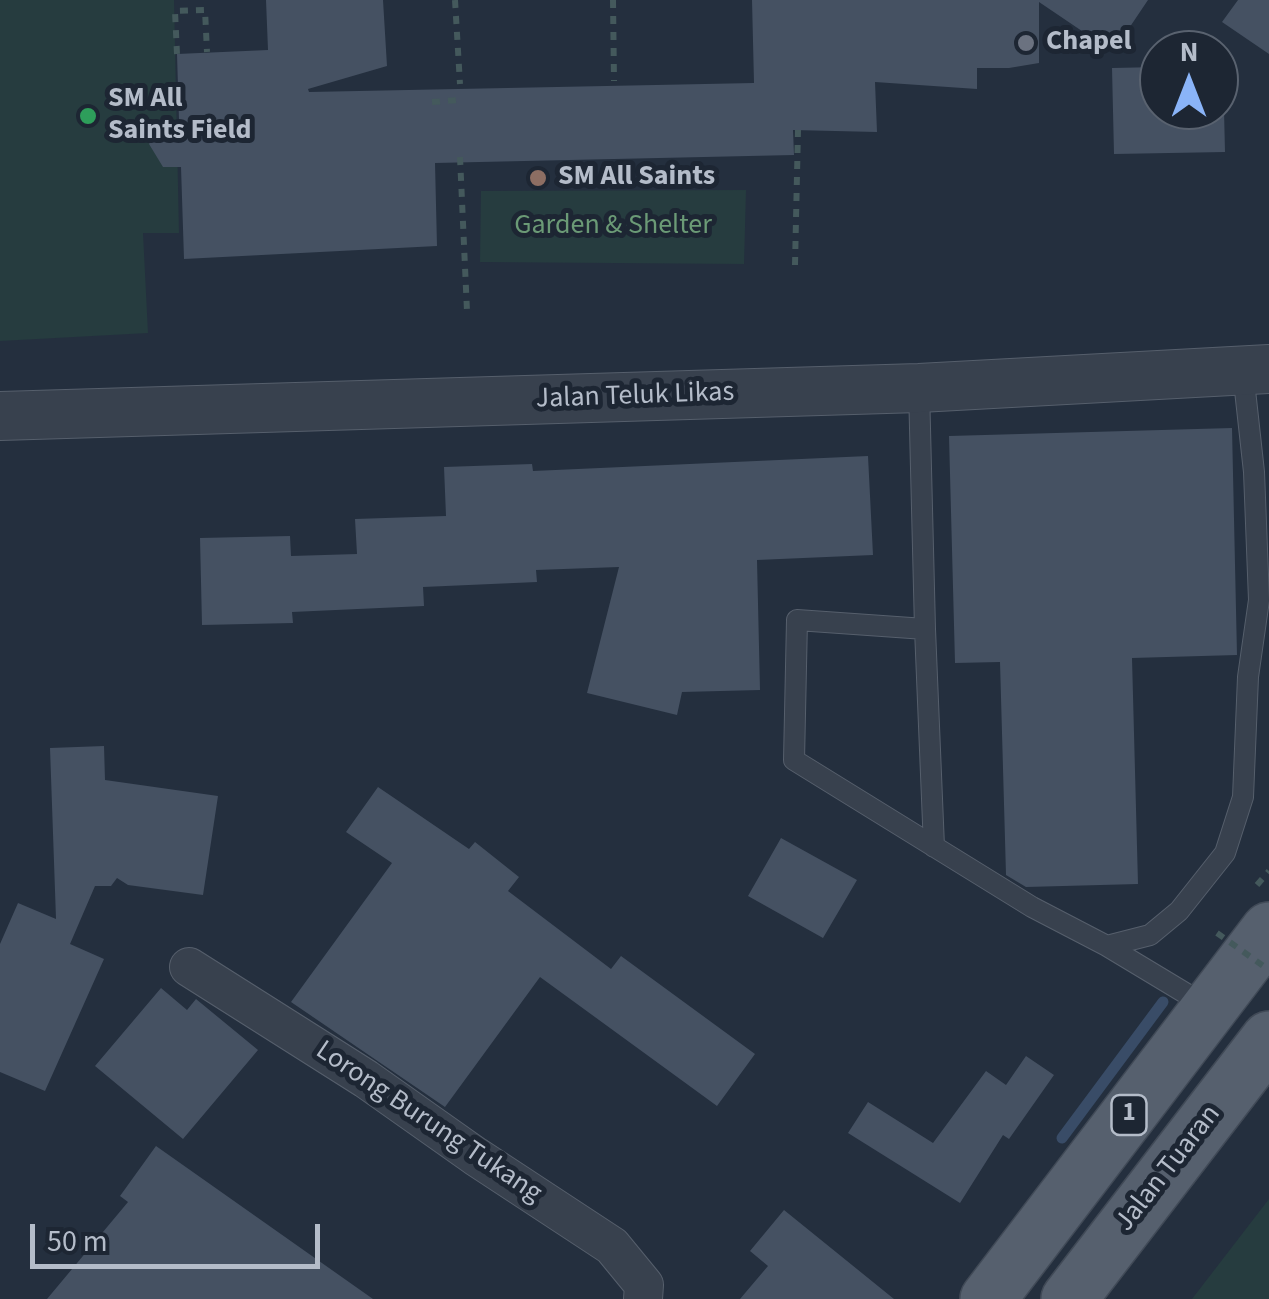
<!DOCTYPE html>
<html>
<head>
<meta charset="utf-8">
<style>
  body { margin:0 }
  #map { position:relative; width:1269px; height:1299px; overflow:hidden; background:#242f3e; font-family:"Source Sans 3",sans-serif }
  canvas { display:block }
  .north { position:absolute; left:1139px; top:30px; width:100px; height:100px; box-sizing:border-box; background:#1d2633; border:2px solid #59626f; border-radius:50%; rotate:0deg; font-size:28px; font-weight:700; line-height:40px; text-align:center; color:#b4bcc9 }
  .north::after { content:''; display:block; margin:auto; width:35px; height:45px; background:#8ab4f8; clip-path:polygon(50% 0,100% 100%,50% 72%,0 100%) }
  .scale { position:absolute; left:30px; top:1224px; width:290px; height:45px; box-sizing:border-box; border:5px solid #b4bcc9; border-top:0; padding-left:12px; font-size:30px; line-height:35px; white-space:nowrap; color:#b4bcc9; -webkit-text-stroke:8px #1d2633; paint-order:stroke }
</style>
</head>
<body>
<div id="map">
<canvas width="1269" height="1299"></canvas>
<div class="north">N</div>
<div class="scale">50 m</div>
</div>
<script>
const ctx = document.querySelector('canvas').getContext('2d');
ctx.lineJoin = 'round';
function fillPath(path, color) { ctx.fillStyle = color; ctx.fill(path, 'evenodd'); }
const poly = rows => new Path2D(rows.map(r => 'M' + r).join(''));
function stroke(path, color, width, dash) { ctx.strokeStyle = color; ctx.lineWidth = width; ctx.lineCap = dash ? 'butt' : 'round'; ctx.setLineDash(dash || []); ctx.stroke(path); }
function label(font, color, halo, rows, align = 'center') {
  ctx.font = font + ' "Source Sans 3",sans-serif'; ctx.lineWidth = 10; ctx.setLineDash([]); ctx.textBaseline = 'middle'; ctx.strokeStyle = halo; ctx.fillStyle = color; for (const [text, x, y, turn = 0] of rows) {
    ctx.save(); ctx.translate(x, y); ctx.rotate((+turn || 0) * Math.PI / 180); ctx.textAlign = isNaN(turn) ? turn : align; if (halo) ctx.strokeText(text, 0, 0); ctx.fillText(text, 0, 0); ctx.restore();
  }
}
fillPath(poly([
  [0,0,174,0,179,233,143,233,148,333,0,341],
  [746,190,744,264,480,262,481,191],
  [1269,1199,1269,1299,1192,1299]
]), '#263c3f');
stroke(poly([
  [1062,1138,1163,1002]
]), '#394c67', 11);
fillPath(poly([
  [266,0,383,0,387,66,308,89,309,92,754,83,752,0,1148,0,1113,52,1039,2,1039,63,1009,68,977,68,977,89,875,82,877,132,793,130,794,155,435,163,437,246,184,259,181,167,163,167,149,144,163,120,179,120,177,54,268,50],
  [1238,0,1269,0,1269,54,1222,22],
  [1159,67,1159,110,1224,110,1225,152,1114,154,1112,68],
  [1232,428,1237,655,1132,658,1138,884,1026,887,1006,875,1000,662,955,663,949,436],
  [868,456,873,555,757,560,760,690,682,692,677,715,587,693,619,567,536,570,537,582,423,587,424,606,292,612,293,623,202,625,200,538,290,536,291,556,357,554,355,519,446,516,444,467,532,464,533,471],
  [104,746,105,780,218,796,203,895,128,885,117,878,111,886,95,886,70,944,104,959,45,1091,0,1072,0,944,18,903,56,919,50,748],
  [378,787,469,849,475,842,519,877,508,891,611,969,621,956,755,1054,717,1106,540,977,445,1107,291,1002,392,863,346,832],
  [781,838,857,880,823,938,748,896],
  [161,988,187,1010,196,999,258,1050,183,1139,95,1066],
  [1026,1056,1054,1075,1009,1139,1003,1135,960,1203,848,1133,868,1102,933,1143,986,1071,1006,1085],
  [156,1146,373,1299,47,1299,128,1202,120,1196],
  [784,1210,894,1299,740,1299,768,1266,750,1251]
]), '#455162');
const service = poly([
  [919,388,925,629,934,847],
  [925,629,797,620,794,760,1032,907,1107,946,1210,1008],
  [1107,946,1150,935,1179,911,1225,853,1243,797,1248,677,1259,600,1254,472,1243,372]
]);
const minor = poly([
  [189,967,366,1079,475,1156,612,1246,644,1285,643,1299]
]);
const tertiary = poly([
  [0,416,919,388,1269,369]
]);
const primary = poly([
  [988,1299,1269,930],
  [1069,1299,1269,1039]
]);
stroke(service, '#565f6c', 22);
stroke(minor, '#565f6c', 40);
stroke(tertiary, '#565f6c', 50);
stroke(primary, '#414a57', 58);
stroke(poly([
  [455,0,460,84],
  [613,0,614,81],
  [177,54,175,11,205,10,207,52],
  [432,102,460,100],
  [460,157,467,311],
  [795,265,798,130],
  [1257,885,1269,871]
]), '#44595c', 6, [8, 8]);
stroke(service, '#38414e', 20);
stroke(minor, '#38414e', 38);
stroke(tertiary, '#38414e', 48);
stroke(primary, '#56606e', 55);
stroke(poly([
  [1217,933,1269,970]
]), '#44595c', 6, [8, 8]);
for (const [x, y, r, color] of [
  [1026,43,10,"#6b7280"],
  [88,116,10,"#2e9e5b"],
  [538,178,10,"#8d6e63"]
]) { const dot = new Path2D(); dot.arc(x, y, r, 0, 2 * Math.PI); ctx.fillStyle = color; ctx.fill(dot); stroke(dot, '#1d2633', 4); }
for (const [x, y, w] of [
  [1129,1115,35]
]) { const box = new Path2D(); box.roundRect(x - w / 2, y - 20, w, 40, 8); ctx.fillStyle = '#1d2633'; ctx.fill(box); stroke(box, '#b4bcc9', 2.5); }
label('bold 25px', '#b4bcc9', null, [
  ["1",1129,1115]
]);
label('bold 28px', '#b4bcc9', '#1d2633', [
  ["Chapel",1046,43],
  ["SM All",108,100],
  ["Saints Field",108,132],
  ["SM All Saints",558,178]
], 'left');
label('28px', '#6b9a76', '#1d2633', [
  ["Garden & Shelter",613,227]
]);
label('28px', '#b4bcc9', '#1d2633', [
  ["Jalan Teluk Likas",635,397,-2],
  ["Lorong Burung Tukang",428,1123,34],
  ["Jalan Tuaran",1169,1169,-52]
]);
</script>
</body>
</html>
